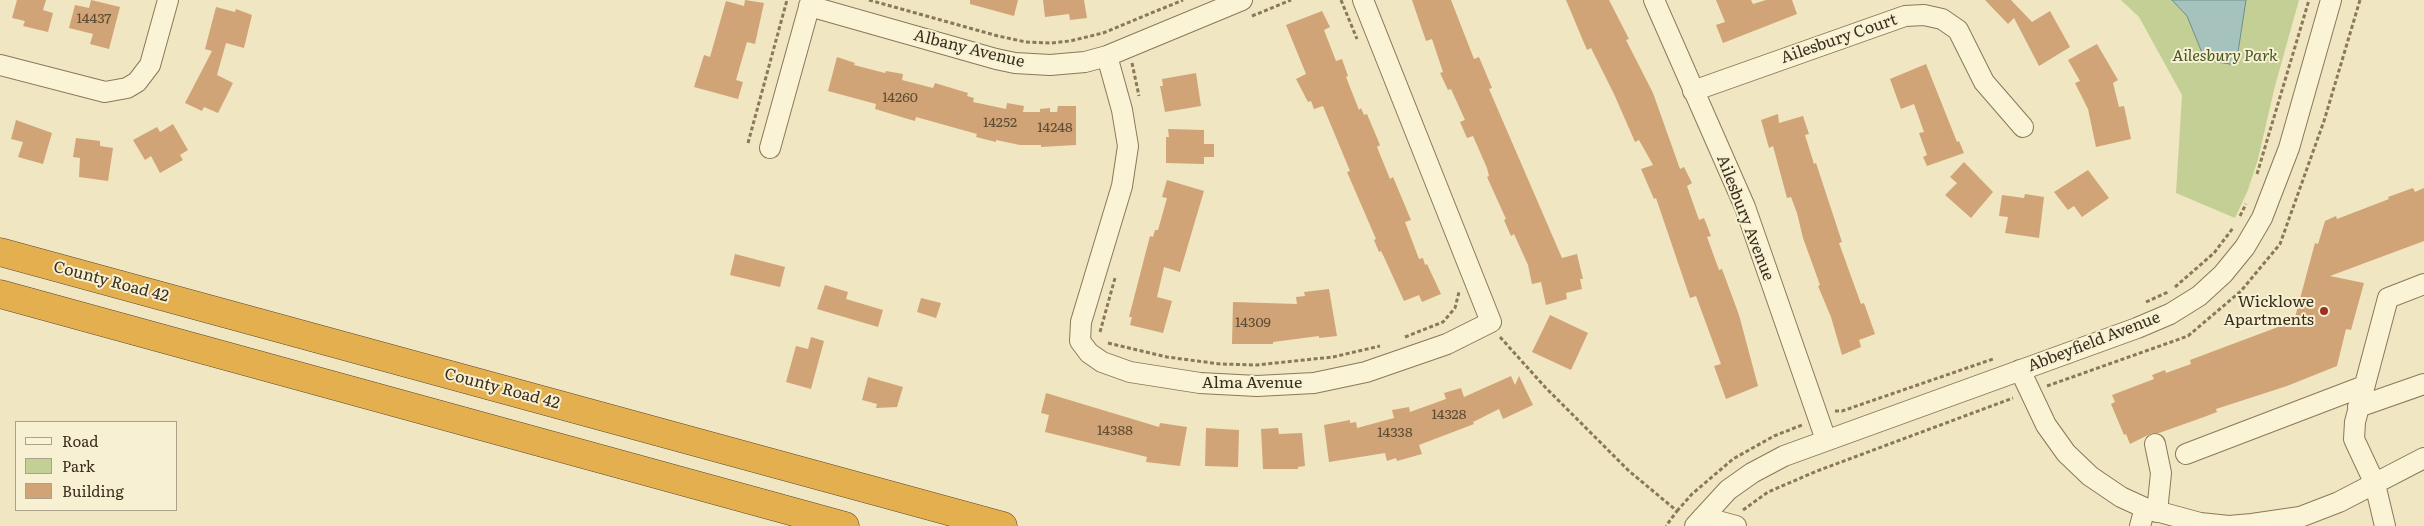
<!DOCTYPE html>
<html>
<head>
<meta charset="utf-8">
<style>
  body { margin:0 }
  #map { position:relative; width:2424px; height:526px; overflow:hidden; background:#f0e6c2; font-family:Literata,serif }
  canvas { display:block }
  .legend { position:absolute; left:15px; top:421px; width:162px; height:90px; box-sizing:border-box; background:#f7f0d2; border:1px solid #aba28a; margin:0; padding:6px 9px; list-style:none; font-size:15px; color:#3a2e1d }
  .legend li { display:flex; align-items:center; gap:10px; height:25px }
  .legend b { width:25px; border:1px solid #aba28a }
</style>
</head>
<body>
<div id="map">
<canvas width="2424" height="526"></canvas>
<ul class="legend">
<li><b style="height:6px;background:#faf3d6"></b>Road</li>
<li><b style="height:14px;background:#c3cf95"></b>Park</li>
<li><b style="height:14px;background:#d0a476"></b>Building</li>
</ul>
</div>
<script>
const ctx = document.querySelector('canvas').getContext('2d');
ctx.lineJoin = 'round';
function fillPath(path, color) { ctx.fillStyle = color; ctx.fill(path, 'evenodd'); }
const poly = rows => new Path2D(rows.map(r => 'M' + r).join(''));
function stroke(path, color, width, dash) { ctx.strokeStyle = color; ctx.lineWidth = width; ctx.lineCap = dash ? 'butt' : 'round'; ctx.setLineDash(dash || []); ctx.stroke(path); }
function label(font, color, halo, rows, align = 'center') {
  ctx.font = font + ' Literata,serif'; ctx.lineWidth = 4; ctx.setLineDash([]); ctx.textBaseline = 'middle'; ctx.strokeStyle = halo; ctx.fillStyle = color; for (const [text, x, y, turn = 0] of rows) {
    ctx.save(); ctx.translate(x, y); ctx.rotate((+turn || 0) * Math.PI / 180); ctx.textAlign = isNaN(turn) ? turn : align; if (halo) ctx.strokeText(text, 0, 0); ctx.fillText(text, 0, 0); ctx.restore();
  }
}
fillPath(poly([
  [2121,0,2299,0,2275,86,2258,159,2248,190,2235,218,2176,193,2182,95,2139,17]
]), '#c3cf95');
const water = poly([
  [2172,0,2246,0,2236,65,2205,60,2187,16,2172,0]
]);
fillPath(water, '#a5c3bc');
stroke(water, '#6b918b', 1);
fillPath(poly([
  [17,0,46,0,43,10,53,13,48,32,23,26,25,21,12,18],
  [91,0,120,7,109,49,90,44,93,34,69,28,75,5,89,8],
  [745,0,764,3,755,44,747,42,736,80,743,82,738,99,694,87,704,55,710,57,726,1,744,6],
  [970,0,1018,0,1014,16,970,4],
  [1043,0,1084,0,1087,18,1070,20,1069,14,1045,17],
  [1412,0,1451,0,1474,59,1479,57,1492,88,1489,89,1562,258,1577,254,1583,279,1580,279,1582,289,1566,293,1567,299,1546,305,1541,282,1532,284,1528,265,1514,234,1511,236,1504,220,1506,219,1487,177,1489,176,1487,168,1473,136,1467,138,1460,122,1465,120,1451,89,1448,90,1440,73,1443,72,1432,39,1426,41],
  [1566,0,1609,0,1629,39,1626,40,1653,93,1680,169,1684,167,1692,183,1687,186,1699,220,1704,218,1711,236,1707,237,1719,270,1722,269,1739,315,1758,386,1726,399,1714,366,1721,364,1696,296,1690,298,1656,198,1654,199,1641,169,1653,165,1639,140,1635,142,1614,94,1591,48,1587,50],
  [1716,0,1751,0,1753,4,1766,0,1792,0,1797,14,1723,43,1716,25,1725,22],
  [1985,0,2011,0,2032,22,2050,11,2070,47,2039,66,2014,18,2008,24],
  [216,7,235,12,236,9,252,15,244,48,226,43,217,75,233,83,218,113,204,107,202,111,185,103,212,51,205,49],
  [1322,11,1330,27,1324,30,1336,61,1342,59,1348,76,1346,77,1359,110,1361,108,1364,115,1367,114,1380,145,1377,147,1390,179,1393,177,1411,220,1405,222,1419,259,1423,258,1425,265,1427,264,1441,294,1422,302,1419,295,1404,301,1384,257,1381,251,1379,252,1374,240,1376,239,1347,172,1350,171,1323,106,1314,109,1311,101,1308,102,1296,79,1306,74,1286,25],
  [2097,44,2118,80,2113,83,2119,107,2124,106,2131,139,2096,147,2088,109,2075,83,2080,81,2068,60],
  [837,57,855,63,854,65,885,73,886,71,903,74,902,80,933,88,935,83,968,93,967,96,974,98,973,102,1006,109,1007,103,1024,106,1023,112,1040,112,1040,109,1050,108,1050,112,1057,112,1058,106,1076,106,1076,145,1041,147,1041,145,1020,145,996,140,996,142,976,137,977,134,916,117,915,121,908,119,875,109,876,104,828,91],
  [1926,64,1957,142,1959,141,1964,153,1927,166,1923,157,1927,155,1919,133,1924,132,1914,104,1901,109,1890,79],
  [1196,73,1201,106,1165,112,1160,86,1163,86,1162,79],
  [1778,114,1779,123,1803,116,1809,134,1805,135,1814,164,1816,163,1842,242,1839,243,1861,304,1864,303,1875,334,1859,340,1861,347,1842,355,1831,317,1818,286,1820,285,1803,238,1797,213,1791,197,1787,198,1773,146,1769,148,1761,120],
  [16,120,52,133,43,164,18,157,23,142,11,139],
  [173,124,188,150,180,155,183,160,160,173,151,156,145,160,133,140,157,127,160,132],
  [1168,129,1204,130,1204,144,1214,144,1214,157,1204,157,1204,164,1166,163,1166,137,1169,137],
  [76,138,100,141,100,146,113,148,108,181,79,177,80,158,73,157],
  [1964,162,1993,192,1971,218,1945,195,1957,183,1950,177],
  [2088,170,2109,198,2082,217,2074,206,2068,210,2054,192],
  [1167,180,1204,191,1180,272,1164,267,1157,297,1172,301,1163,333,1130,325,1132,317,1129,317,1150,236,1153,237,1155,230,1158,230,1167,198,1162,197],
  [2413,188,2415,192,2424,188,2424,241,2330,276,2364,283,2351,330,2346,329,2337,366,2287,386,2216,409,2217,412,2204,417,2159,433,2152,433,2130,444,2126,434,2124,435,2111,404,2115,402,2112,395,2154,379,2152,375,2165,370,2166,373,2191,364,2190,360,2294,321,2315,243,2318,244,2325,221,2336,216,2337,219,2389,199,2388,197],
  [2025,194,2044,197,2039,238,2005,233,2008,217,1999,216,2002,195,2024,198],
  [735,254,785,267,780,287,730,275],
  [825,285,848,292,846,299,883,310,878,327,817,309],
  [1329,289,1337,336,1319,338,1319,336,1273,342,1273,344,1232,344,1233,302,1297,304,1296,297,1305,296,1304,292],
  [921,298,941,303,936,318,917,312],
  [1550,315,1588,333,1571,370,1532,352],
  [811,337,824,341,811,389,786,382,796,346,808,349],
  [1511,376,1515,385,1519,376,1533,405,1503,419,1499,409,1473,422,1474,424,1419,445,1422,454,1397,461,1396,458,1387,461,1385,453,1329,462,1324,425,1350,420,1350,423,1356,422,1357,428,1394,418,1392,410,1409,407,1410,412,1446,399,1444,393,1461,388,1464,397],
  [868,377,903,387,897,407,876,408,877,404,862,400],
  [1046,393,1159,427,1160,423,1187,427,1180,466,1146,462,1147,457,1045,432,1049,415,1041,413],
  [1206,428,1239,430,1238,467,1205,466],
  [1278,428,1279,434,1302,433,1305,466,1298,467,1298,469,1263,469,1261,429]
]), '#d0a476');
const minor = poly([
  [1654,0,1745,207,1826,440],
  [809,6,996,59,1015,63,1050,65,1085,62,1107,56,1242,0],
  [1107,56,1122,110,1128,146,1122,186,1081,322,1080,341,1089,353,1102,362,1130,372,1200,383,1257,386,1314,383,1366,372,1447,344,1491,322,1363,0],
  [0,65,105,92,127,88,137,82,150,65,168,0],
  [1693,91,1905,16,1924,15,1942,19,1958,30,1984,82,2023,127],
  [770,148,811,0],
  [2020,370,2046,425,2066,453,2090,476,2121,497,2145,508,2200,523,2229,526,2252,524,2300,517,2339,502,2424,458],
  [2358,407,2424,384],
  [2155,444,2161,473,2157,512],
  [2186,454,2364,386],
  [1703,517,1736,526],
  [1695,526,1728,490,1752,473,1784,456,2137,328,2170,314,2199,296,2223,274,2245,247,2262,218,2289,148,2331,0],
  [2140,526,2145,508],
  [2385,526,2375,484,2354,439,2355,422,2388,298,2424,284]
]);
const highway = poly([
  [0,252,1003,526],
  [0,294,845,526]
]);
stroke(minor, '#8b7858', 22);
stroke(highway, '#58452d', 29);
stroke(poly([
  [869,0,998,36,1026,42,1051,43,1070,41,1103,33,1183,0],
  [1341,0,1357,39],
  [1252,16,1291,0],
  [1132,63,1139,96],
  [748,143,787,0],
  [2257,174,2309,0],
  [2240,216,2246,204],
  [2175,287,2214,253,2233,228],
  [2146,302,2168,292],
  [1100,332,1115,278],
  [1405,337,1443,322,1455,308,1459,292],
  [1500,337,1545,387,1629,471,1677,511,1666,526],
  [1108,343,1167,357,1220,364,1256,365,1333,357,1380,346],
  [2047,386,2188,336,2241,291,2280,244,2324,121,2360,0],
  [1835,411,1842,411,1993,359],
  [1743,510,1768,492,1817,471,2013,398],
  [1677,511,1692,494,1733,459,1774,436,1802,425]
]), '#8b7858', 3, [4, 2.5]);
stroke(minor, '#faf3d6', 20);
stroke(highway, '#e3af4f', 28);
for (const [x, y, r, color] of [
  [2324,311,5,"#9d2f25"]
]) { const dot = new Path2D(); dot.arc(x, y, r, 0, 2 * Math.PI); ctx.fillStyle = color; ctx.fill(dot); stroke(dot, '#f7f0d2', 2); }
label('14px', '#604c33', null, [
  ["14437",94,19],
  ["14260",900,98],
  ["14252",1000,123],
  ["14248",1055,128],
  ["14309",1253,323],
  ["14328",1449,415],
  ["14388",1115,431],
  ["14338",1395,433]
]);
label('16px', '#3a2e1d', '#f7f0d2', [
  ["Ailesbury Court",1839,39,-19],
  ["Albany Avenue",969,49,14],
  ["Ailesbury Avenue",1745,218,69],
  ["County Road 42",111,282,15],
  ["Abbeyfield Avenue",2094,342,-21],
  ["Alma Avenue",1252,383],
  ["County Road 42",502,389,15]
]);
label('italic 16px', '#465723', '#f7f0d2', [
  ["Ailesbury Park",2225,56]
]);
label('16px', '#3a2e1d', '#f7f0d2', [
  ["Wicklowe",2314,302],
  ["Apartments",2314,320]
], 'right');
</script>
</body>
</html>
